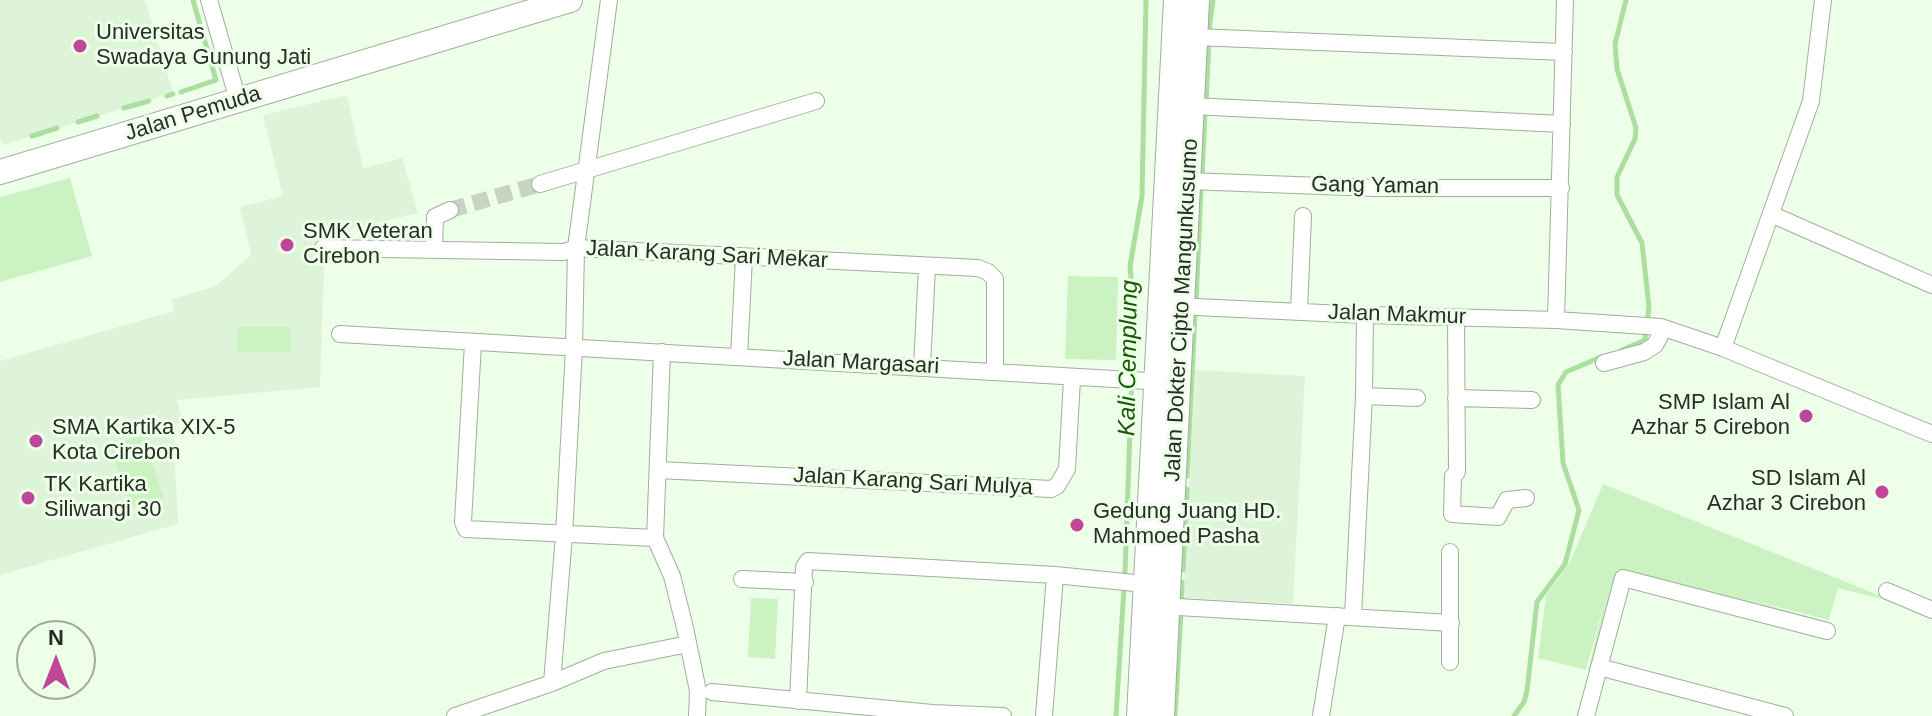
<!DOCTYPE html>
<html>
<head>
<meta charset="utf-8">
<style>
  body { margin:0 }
  #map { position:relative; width:1932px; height:716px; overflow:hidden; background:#edfee9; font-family:Arial,sans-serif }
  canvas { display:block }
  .north { position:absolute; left:16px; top:620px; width:80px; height:80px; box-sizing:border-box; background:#edfee9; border:2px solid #9eab9b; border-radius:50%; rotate:0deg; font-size:22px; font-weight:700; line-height:32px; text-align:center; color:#282e26 }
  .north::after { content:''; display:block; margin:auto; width:28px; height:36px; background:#c0469a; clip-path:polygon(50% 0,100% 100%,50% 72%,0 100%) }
</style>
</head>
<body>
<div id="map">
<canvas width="1932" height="716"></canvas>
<div class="north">N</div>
</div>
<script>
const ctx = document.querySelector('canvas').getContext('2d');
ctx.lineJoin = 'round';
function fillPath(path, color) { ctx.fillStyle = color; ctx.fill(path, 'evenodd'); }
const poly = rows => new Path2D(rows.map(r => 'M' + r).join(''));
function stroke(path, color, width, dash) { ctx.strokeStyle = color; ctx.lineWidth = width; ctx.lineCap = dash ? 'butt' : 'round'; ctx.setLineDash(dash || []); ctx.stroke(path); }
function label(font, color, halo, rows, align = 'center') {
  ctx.font = font + ' Arial,sans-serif'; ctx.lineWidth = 6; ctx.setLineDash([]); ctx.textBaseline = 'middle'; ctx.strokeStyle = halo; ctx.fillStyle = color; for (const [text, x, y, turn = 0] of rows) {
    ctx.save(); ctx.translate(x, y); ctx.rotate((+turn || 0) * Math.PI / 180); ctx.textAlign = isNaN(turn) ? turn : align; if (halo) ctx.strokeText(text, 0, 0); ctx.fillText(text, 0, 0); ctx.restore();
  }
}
fillPath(poly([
  [0,0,145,0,173,93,3,145,0,136],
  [347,95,363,168,402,158,418,213,325,235,320,387,177,400,183,421,173,426,178,524,0,575,0,361,174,311,172,299,216,286,251,255,240,207,283,196,263,115],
  [1195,370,1305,376,1293,604,1183,598]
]), '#def4d9');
fillPath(poly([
  [70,178,92,256,0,282,0,197],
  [1068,276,1118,277,1116,360,1065,359],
  [237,327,291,327,291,352,237,352],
  [143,435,164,498,131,508,110,445],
  [1603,484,1901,604,1838,588,1829,620,1737,597,1828,622,1828,624,1621,570,1616,573,1590,672,1588,671,1604,604,1586,670,1538,658,1546,596,1570,562],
  [751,598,778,599,775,659,748,657]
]), '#caf3c1');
stroke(poly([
  [1209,31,1213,0],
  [181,92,216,80,193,0],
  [167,96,173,94],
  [1206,102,1209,41],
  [124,108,149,101],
  [78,122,97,116],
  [32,136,57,128],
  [1202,177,1205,111],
  [1196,304,1201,187],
  [1622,350,1645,340,1649,307,1642,243,1617,195,1617,177,1635,139,1636,128,1617,69,1615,44,1626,0],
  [1187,476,1195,313],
  [1183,570,1187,489],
  [1181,602,1182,582],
  [1116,716,1125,572,1134,314,1130,266,1142,196,1146,0],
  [1175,716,1181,613],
  [1514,716,1524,702,1527,691,1537,602,1565,564,1579,510,1563,463,1558,385,1566,372,1601,357]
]), '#abdf9f', 5);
stroke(poly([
  [450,210,540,184]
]), '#c6d4c2', 16, [16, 8]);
const street = poly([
  [209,0,238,100],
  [1195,37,1564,52],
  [1192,106,1562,124],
  [1188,181,1375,188,1561,188],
  [540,184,816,101],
  [1773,215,1932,285],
  [323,248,564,252,576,248,978,268,988,272,995,279,995,371],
  [434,248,435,217,450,210],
  [1175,306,1365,315,1556,320,1661,327,1723,348,1932,434],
  [1299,311,1303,216],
  [1456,317,1457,472,1453,476,1452,514,1498,517,1507,500,1526,498],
  [1556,320,1565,0],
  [340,334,1165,382],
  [473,343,463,522,466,529,655,538],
  [1723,348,1811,101,1823,0],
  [662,352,655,538,672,576,685,628,698,691,697,716],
  [739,357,744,257],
  [1604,363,1644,352,1655,345,1664,328],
  [922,367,927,267],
  [1364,396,1417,398],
  [1456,398,1532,400],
  [658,470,1051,489,1057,486,1067,469,1072,379],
  [1450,552,1450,662],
  [742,579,805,582],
  [1887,591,1932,610],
  [1161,606,1451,623],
  [1353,617,1364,396,1365,315],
  [1599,667,1785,716],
  [552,683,564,535,574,348,576,248,609,0],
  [712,692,932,713,1003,716],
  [798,701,804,567,808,561,1055,575,1145,584],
  [455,716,552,683,604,661,688,644],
  [1044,716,1055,575],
  [1321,716,1337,616],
  [1586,716,1623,578,1827,631]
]);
const secondary = poly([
  [0,172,570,0],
  [1139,716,1176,0],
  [1162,716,1197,0]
]);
stroke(street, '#9faf9b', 18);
stroke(secondary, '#9faf9b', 26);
stroke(street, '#fff', 16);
stroke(secondary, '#fff', 24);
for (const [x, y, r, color] of [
  [80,46,8,"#c0469a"],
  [287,245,8,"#c0469a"],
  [1806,416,8,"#c0469a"],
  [36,441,8,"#c0469a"],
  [1882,492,8,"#c0469a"],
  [28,498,8,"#c0469a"],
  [1077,525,8,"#c0469a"]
]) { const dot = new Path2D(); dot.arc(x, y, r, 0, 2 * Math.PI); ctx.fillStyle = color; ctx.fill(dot); stroke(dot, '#edfee9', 3); }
label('22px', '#282e26', '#edfee9', [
  ["Universitas",96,33],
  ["Swadaya Gunung Jati",96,58],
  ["SMK Veteran",303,232],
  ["Cirebon",303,257],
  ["SMP Islam Al",1790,403,"right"],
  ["Azhar 5 Cirebon",1790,428,"right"],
  ["SMA Kartika XIX-5",52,428],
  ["Kota Cirebon",52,453],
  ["SD Islam Al",1866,479,"right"],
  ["Azhar 3 Cirebon",1866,504,"right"],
  ["TK Kartika",44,485],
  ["Siliwangi 30",44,510],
  ["Gedung Juang HD.",1093,512],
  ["Mahmoed Pasha",1093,537]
], 'left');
label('22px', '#282e26', '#edfee9', [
  ["Jalan Pemuda",193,114,-17],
  ["Gang Yaman",1375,186,1],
  ["Jalan Karang Sari Mekar",707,255,3],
  ["Jalan Dokter Cipto Mangunkusumo",1182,310,-87],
  ["Jalan Makmur",1397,315,2],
  ["Jalan Margasari",861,363,3],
  ["Jalan Karang Sari Mulya",913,482,3]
]);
label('italic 24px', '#155900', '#edfee9', [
  ["Kali Cemplung",1129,358,-89]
]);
</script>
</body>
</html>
